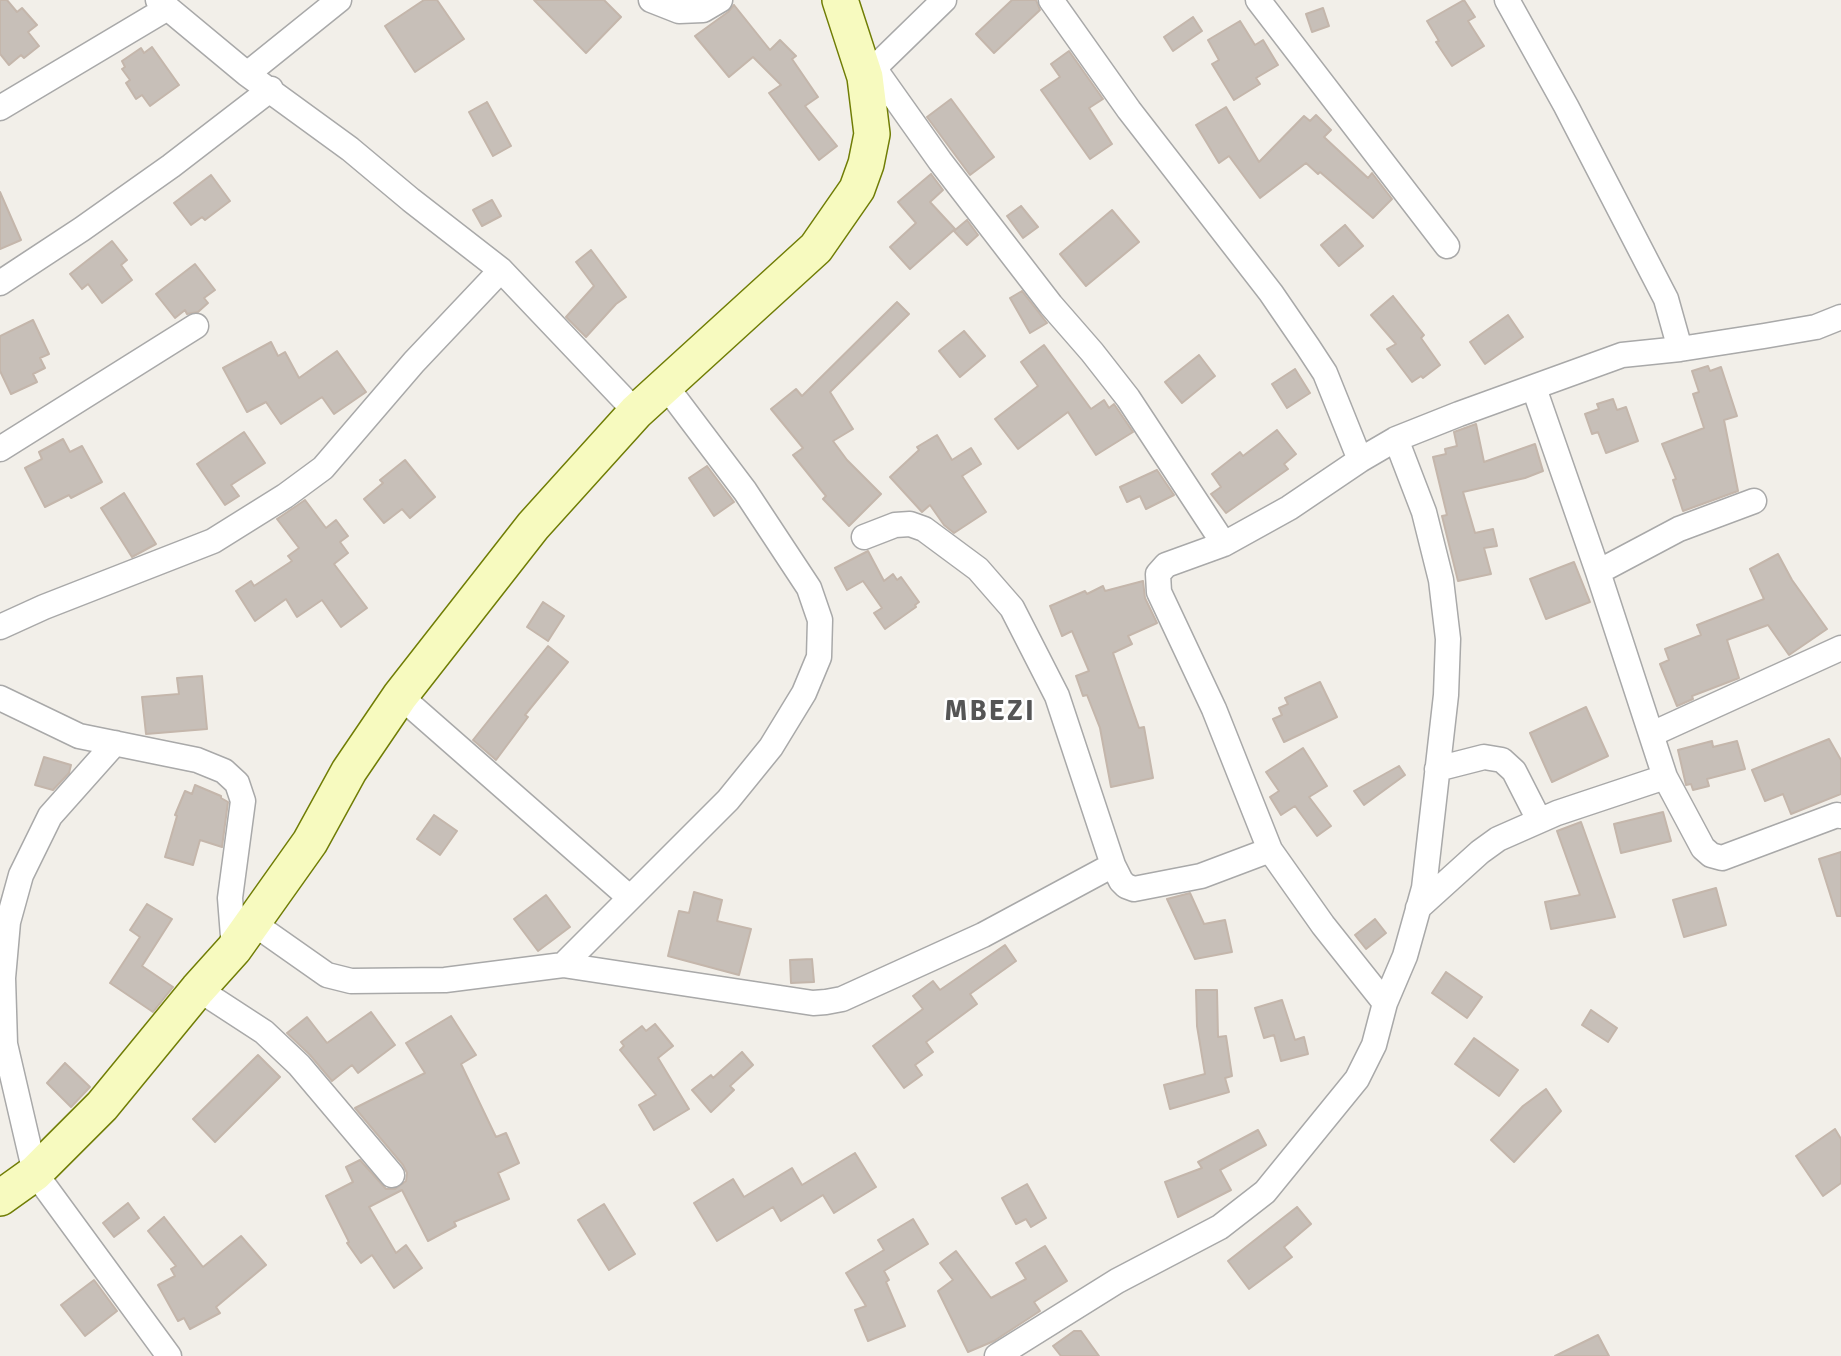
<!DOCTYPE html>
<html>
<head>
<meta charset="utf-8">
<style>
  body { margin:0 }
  canvas { display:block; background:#f2efe9 }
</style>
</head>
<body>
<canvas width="1841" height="1356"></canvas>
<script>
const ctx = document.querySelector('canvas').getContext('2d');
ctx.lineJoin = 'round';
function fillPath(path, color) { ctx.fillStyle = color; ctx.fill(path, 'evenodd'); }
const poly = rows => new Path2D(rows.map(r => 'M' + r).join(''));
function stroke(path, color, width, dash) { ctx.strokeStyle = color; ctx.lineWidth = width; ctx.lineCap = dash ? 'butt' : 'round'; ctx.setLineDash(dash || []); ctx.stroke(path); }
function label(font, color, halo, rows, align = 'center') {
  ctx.font = font + ' Signika,sans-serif'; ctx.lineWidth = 5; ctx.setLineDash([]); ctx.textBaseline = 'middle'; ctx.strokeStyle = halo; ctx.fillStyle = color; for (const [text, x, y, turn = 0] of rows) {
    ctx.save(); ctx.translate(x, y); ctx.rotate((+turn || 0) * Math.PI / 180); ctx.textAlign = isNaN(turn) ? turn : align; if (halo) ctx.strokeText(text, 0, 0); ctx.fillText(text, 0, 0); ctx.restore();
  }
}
const building = poly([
  [0,0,7,0,17,12,22,8,37,25,28,32,39,46,24,58,21,55,9,65,0,54,0,0],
  [424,0,437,0,464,39,415,72,385,26,424,0],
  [534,0,604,0,621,17,586,53,534,0],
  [1012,0,1036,0,1040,10,994,53,976,34,1012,0],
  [1464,0,1475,17,1468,21,1484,46,1452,66,1436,42,1439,41,1427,21,1464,0],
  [734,5,770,50,780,40,796,56,792,59,818,97,805,106,837,146,819,160,769,93,781,85,753,57,729,77,695,36,728,12,734,5],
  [1323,8,1329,26,1312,32,1306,14,1323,8],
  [1193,17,1202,31,1173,51,1164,37,1193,17],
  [1240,21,1255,45,1263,40,1278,65,1256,78,1260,84,1234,100,1212,64,1219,60,1208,40,1240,21],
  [152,47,179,85,150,106,142,95,136,99,126,83,130,80,122,69,125,67,122,61,141,48,144,53,152,47],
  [1069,51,1103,99,1089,108,1112,144,1090,159,1041,90,1060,77,1051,64,1069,51],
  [951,99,994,157,970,175,927,117,951,99],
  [487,102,511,146,493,156,469,112,487,102],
  [1226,107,1259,162,1304,116,1310,121,1316,115,1331,130,1324,137,1368,178,1372,173,1392,199,1373,218,1320,172,1318,174,1306,163,1260,198,1229,156,1219,163,1196,125,1226,107],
  [931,174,943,190,930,202,955,229,910,269,890,247,916,223,898,202,931,174],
  [211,175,230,201,205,220,202,217,191,225,174,203,211,175],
  [0,192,21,240,0,249,0,192],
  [492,200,501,216,482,226,473,210,492,200],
  [1021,206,1038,227,1023,238,1007,216,1021,206],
  [1112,210,1139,242,1086,286,1060,254,1112,210],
  [967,220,978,235,967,245,954,231,967,220],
  [1345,225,1363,246,1339,266,1321,245,1345,225],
  [112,241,127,260,121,265,132,280,102,303,88,284,82,289,70,274,112,241],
  [591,250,626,297,616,304,586,337,566,317,594,286,576,262,591,250],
  [195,264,215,290,204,298,208,303,198,312,187,314,185,310,175,318,156,294,195,264],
  [1022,291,1047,323,1030,333,1010,298,1022,291],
  [1393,296,1424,335,1421,338,1440,365,1423,378,1421,376,1412,382,1387,349,1396,344,1371,315,1393,296],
  [897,302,909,314,830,392,853,429,833,441,847,460,881,494,849,526,823,499,826,496,793,455,803,448,771,409,796,389,802,396,897,302],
  [1508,315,1523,337,1485,364,1470,342,1508,315],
  [33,320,49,354,40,358,45,368,33,374,37,382,11,394,0,371,0,336,33,320],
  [964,331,985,356,960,377,939,351,964,331],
  [271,342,278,356,285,352,299,378,337,351,366,392,334,414,322,397,281,424,266,402,247,412,223,368,271,342],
  [1044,345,1091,409,1104,400,1109,408,1114,404,1133,432,1096,455,1068,412,1018,449,995,419,1038,386,1021,362,1044,345],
  [1199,355,1215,376,1182,403,1165,382,1199,355],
  [1708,366,1710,371,1721,367,1737,416,1724,420,1738,491,1683,511,1673,480,1676,479,1662,444,1704,428,1693,394,1699,392,1692,371,1708,366],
  [1295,369,1310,393,1287,408,1272,384,1295,369],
  [1613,399,1617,410,1626,407,1638,441,1606,453,1598,432,1592,434,1585,414,1599,409,1597,404,1613,399],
  [1476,424,1484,462,1535,444,1543,471,1525,478,1463,492,1475,533,1493,529,1497,546,1484,548,1491,574,1458,581,1442,516,1447,515,1433,457,1446,454,1445,449,1457,446,1454,432,1476,424],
  [1277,430,1296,454,1284,464,1288,469,1226,513,1211,494,1221,487,1212,474,1240,452,1243,456,1277,430],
  [244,432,265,463,231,485,239,496,225,505,197,464,244,432],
  [937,435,952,460,971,448,981,464,962,476,986,512,954,533,944,525,930,505,922,512,890,477,919,450,917,447,937,435],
  [63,439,70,452,82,446,102,482,71,498,69,495,45,507,25,468,42,459,39,452,63,439],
  [405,460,435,497,410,518,402,509,384,523,364,499,383,483,380,480,405,460],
  [707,466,734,502,714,516,689,478,707,466],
  [1157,470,1174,495,1146,509,1140,496,1127,502,1120,487,1157,470],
  [124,493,156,544,132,557,101,508,124,493],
  [305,500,326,528,336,520,348,536,340,542,348,553,334,564,367,608,341,627,322,600,297,617,286,599,255,621,236,591,251,581,254,586,292,561,288,556,299,548,277,519,305,500],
  [868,551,884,581,893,574,897,580,901,577,919,602,915,605,916,607,885,629,874,613,882,608,863,581,847,590,835,568,868,551],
  [1778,554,1792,580,1827,629,1789,655,1768,625,1727,640,1739,678,1692,696,1693,699,1677,706,1660,664,1669,660,1665,649,1701,635,1697,625,1764,599,1750,569,1778,554],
  [1574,562,1590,602,1546,619,1530,579,1574,562],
  [1143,581,1145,598,1157,623,1128,636,1132,644,1113,653,1139,728,1144,727,1153,778,1111,787,1100,728,1087,695,1083,696,1076,676,1089,671,1072,631,1062,636,1050,606,1085,591,1087,594,1103,586,1105,591,1143,581],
  [543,602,564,616,548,641,527,627,543,602],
  [548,646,568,662,525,715,528,717,496,760,473,740,548,646],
  [202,676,207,729,146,734,142,697,179,694,177,678,202,676],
  [1320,682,1337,717,1284,742,1273,719,1282,715,1279,708,1288,704,1285,698,1320,682],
  [1586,707,1608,756,1552,782,1530,733,1586,707],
  [1829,739,1841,760,1841,794,1791,814,1783,794,1765,801,1752,770,1829,739],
  [1712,741,1713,747,1737,741,1745,769,1707,779,1709,786,1693,790,1691,784,1686,785,1678,750,1712,741],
  [1303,748,1327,786,1309,797,1331,826,1317,836,1295,806,1281,815,1270,797,1279,791,1266,772,1303,748],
  [44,757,71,765,69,773,53,790,35,785,44,757],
  [1399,766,1405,775,1364,805,1354,791,1399,766],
  [195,785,221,796,221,798,228,802,222,847,200,840,193,865,165,857,177,816,175,815,185,791,192,794,195,785],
  [1663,812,1671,841,1621,853,1614,824,1663,812],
  [434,815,457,831,440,855,417,839,434,815],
  [1581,822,1615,917,1551,929,1545,902,1580,895,1557,831,1581,822],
  [1841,852,1841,916,1837,916,1819,859,1841,852],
  [1716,888,1726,925,1684,937,1673,900,1716,888],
  [694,892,722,900,717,921,751,929,739,975,668,956,679,911,689,913,694,892],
  [1190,893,1204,924,1225,920,1232,952,1195,959,1167,899,1190,893],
  [546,895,570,927,538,951,514,919,546,895],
  [147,904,172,919,142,966,173,987,153,1012,110,983,140,937,130,930,147,904],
  [1375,919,1386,933,1366,949,1355,935,1375,919],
  [1005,945,1016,961,970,994,977,1004,926,1042,933,1052,915,1065,922,1075,904,1088,873,1046,923,1009,913,996,933,981,940,990,1005,945],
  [812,959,814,982,791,983,790,960,812,959],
  [1446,972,1482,997,1467,1018,1432,993,1446,972],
  [1196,990,1217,990,1218,1037,1226,1036,1232,1076,1225,1078,1229,1092,1170,1109,1164,1085,1205,1074,1197,1026,1196,990],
  [1282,1000,1295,1040,1304,1037,1308,1054,1281,1061,1274,1035,1264,1038,1255,1008,1282,1000],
  [1591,1010,1617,1028,1608,1042,1582,1025,1591,1010],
  [371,1012,395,1045,358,1073,352,1065,332,1081,310,1055,287,1033,307,1017,327,1043,371,1012],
  [451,1016,476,1055,461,1064,496,1137,506,1133,519,1163,498,1173,509,1199,454,1222,456,1226,428,1241,402,1190,369,1207,396,1253,406,1245,422,1268,394,1288,372,1255,361,1263,347,1243,349,1242,326,1196,353,1182,346,1167,360,1160,386,1189,395,1189,406,1181,407,1173,403,1165,355,1108,425,1073,406,1043,451,1016],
  [655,1024,673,1046,658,1058,689,1109,654,1130,639,1105,656,1095,620,1050,624,1046,621,1042,642,1026,646,1031,655,1024],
  [1474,1038,1518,1070,1499,1096,1455,1064,1474,1038],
  [742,1052,753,1065,730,1086,734,1090,711,1112,692,1090,711,1075,713,1078,742,1052],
  [258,1055,280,1077,215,1142,193,1119,258,1055],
  [65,1063,90,1087,71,1107,47,1083,65,1063],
  [1546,1089,1561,1111,1514,1162,1491,1140,1523,1106,1546,1089],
  [1835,1129,1841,1139,1841,1183,1823,1196,1796,1156,1835,1129],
  [1258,1130,1266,1145,1220,1170,1231,1190,1178,1217,1165,1182,1202,1168,1198,1162,1258,1130],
  [855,1153,876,1187,834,1213,823,1195,781,1221,773,1207,717,1241,694,1203,733,1179,744,1197,792,1168,802,1185,855,1153],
  [1027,1184,1046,1218,1031,1227,1026,1219,1016,1224,1002,1198,1027,1184],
  [128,1203,139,1218,114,1237,103,1223,128,1203],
  [604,1204,635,1254,609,1270,578,1220,604,1204],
  [1297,1207,1311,1224,1284,1247,1292,1257,1249,1289,1228,1261,1297,1207],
  [164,1217,203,1267,241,1236,266,1265,216,1307,220,1313,190,1329,184,1318,178,1321,158,1285,175,1276,171,1269,176,1266,148,1231,164,1217],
  [913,1219,928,1244,884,1271,889,1280,886,1282,905,1326,868,1341,855,1310,866,1306,846,1273,884,1250,878,1240,913,1219],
  [1045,1246,1067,1281,1034,1302,1040,1311,994,1341,968,1352,938,1291,953,1280,940,1263,956,1251,991,1298,1026,1279,1016,1263,1045,1246],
  [94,1280,117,1311,85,1336,61,1305,94,1280],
  [1074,1331,1081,1331,1099,1356,1061,1356,1053,1346,1074,1331],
  [1598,1335,1609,1356,1555,1356,1598,1335]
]);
fillPath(building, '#c7bfb8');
stroke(building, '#c4b6ab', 2);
const street = poly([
  [158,0,247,74,350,149,411,200,501,270,636,412],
  [651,0,679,11,703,10,720,0],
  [1051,0,1129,110,1271,293,1308,347,1325,373,1360,460],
  [1258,0,1447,246],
  [1507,0,1566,106,1666,299,1680,349],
  [874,68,940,161,1051,305,1092,352,1128,398,1224,544],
  [247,74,339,0],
  [865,77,944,0],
  [0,108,166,9],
  [0,283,82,229,171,166,271,89],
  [1534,388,1598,572,1665,777,1703,848,1711,855,1722,858,1837,815,1841,816],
  [0,449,196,326],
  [864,537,895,525,910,524,924,529,978,569,1012,608,1057,696,1113,865,1121,881,1126,886,1134,889,1201,876,1270,850],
  [1598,572,1679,529,1754,501],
  [0,627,44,607,213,541,285,496,323,468,414,362,501,270],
  [400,696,629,897],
  [0,698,79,736,197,760,224,771,237,783,243,801,230,898,234,949],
  [1652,734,1841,648],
  [115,743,50,816,21,875,8,922,3,978,5,1044,35,1173,169,1356],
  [1437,769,1484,757,1502,760,1514,771,1539,820],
  [1418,908,1480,852,1498,839,1557,813,1665,777],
  [253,923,327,975,351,981,445,980,563,965,813,1003,826,1002,842,999,983,935,1113,865],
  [563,965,728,800,771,747,804,693,819,657,820,620,809,588,745,491,665,385],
  [198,989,264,1032,299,1065,392,1175],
  [1385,1003,1323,925,1270,850,1214,709,1159,592,1158,574,1166,565,1224,544,1289,508,1360,460,1396,439,1459,414,1622,355,1680,349,1764,336,1816,327,1841,317],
  [997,1356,1117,1281,1220,1227,1265,1192,1357,1079,1374,1045,1385,1003,1405,956,1424,888,1446,695,1448,639,1441,580,1424,512,1396,439]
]);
const secondary = poly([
  [0,1198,35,1173,102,1106,198,989,234,949,310,842,349,771,400,696,533,526,636,412,816,248,857,189,866,164,872,134,865,77,840,0]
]);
stroke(street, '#a9a9a9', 27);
stroke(secondary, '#707d05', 38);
stroke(street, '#fff', 24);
stroke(secondary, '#f7fabf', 35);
ctx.letterSpacing = '2px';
label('bold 28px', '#555', '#fff', [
  ["MBEZI",990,713]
]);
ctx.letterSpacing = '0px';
</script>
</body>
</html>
